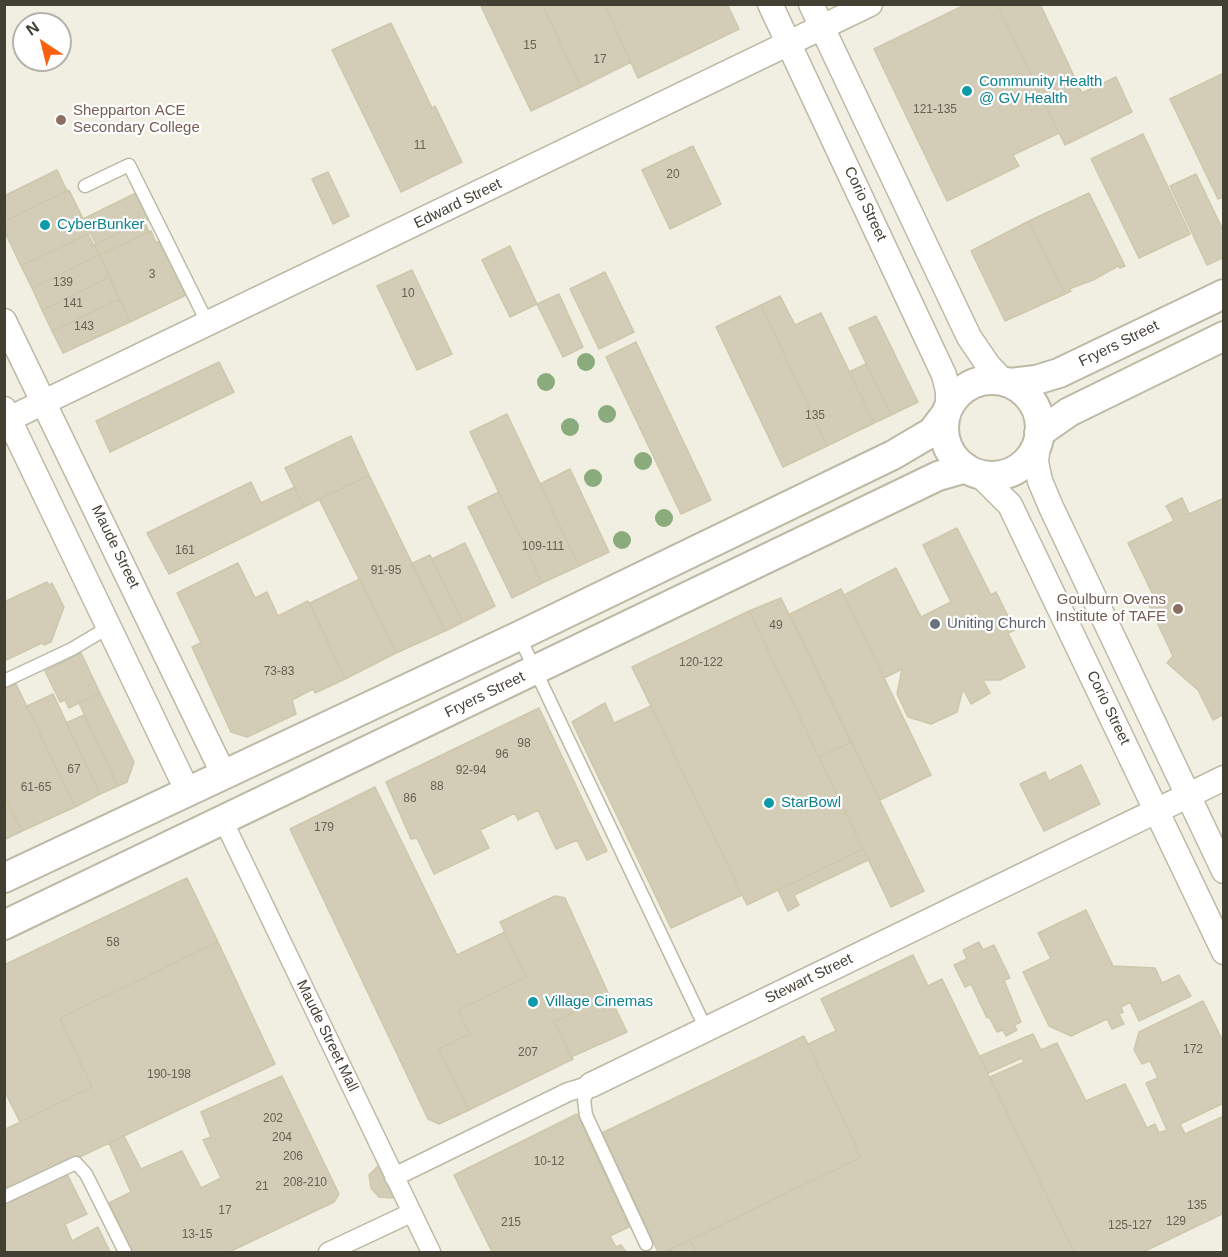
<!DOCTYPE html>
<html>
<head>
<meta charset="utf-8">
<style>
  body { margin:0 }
  #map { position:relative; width:1228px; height:1257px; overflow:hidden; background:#f1efe2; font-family:Helvetica,sans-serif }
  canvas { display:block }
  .frame { position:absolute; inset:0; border:6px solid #423f33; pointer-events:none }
  .north { position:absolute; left:12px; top:12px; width:60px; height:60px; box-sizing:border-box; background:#fff; border:2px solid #b3b2ad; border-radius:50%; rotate:325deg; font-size:16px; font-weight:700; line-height:24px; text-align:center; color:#423f33 }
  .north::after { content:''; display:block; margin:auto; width:21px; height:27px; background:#fa6010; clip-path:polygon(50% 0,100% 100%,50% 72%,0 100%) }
</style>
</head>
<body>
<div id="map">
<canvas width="1228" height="1257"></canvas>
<div class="frame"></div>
<div class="north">N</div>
</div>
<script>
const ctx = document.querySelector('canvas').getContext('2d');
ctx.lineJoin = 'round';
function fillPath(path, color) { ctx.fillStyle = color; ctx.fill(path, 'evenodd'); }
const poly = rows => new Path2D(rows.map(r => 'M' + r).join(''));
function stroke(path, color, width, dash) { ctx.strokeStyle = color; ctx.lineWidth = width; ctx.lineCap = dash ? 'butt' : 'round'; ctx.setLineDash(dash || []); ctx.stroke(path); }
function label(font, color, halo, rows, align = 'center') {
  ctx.font = font + ' Helvetica,sans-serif'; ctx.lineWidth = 4.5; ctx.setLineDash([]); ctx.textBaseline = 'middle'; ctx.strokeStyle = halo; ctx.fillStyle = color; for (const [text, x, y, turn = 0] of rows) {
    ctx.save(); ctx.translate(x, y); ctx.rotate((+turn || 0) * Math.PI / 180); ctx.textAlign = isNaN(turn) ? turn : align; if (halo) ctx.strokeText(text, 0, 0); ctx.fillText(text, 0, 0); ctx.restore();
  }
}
const building = poly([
  [480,4,542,4,581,87,531,111,480,4],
  [542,4,604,4,631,62,581,87,542,4],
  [604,4,727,4,739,29,638,78,604,4],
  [967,4,997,4,1059,133,1013,155,1019,166,947,201,874,49,967,4],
  [997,4,1040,4,1082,93,1116,77,1132,112,1065,145,997,4],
  [391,23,432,108,435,106,462,162,401,192,332,50,391,23],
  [1224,73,1224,197,1218,199,1170,99,1224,73],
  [1143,134,1190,234,1139,258,1091,159,1143,134],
  [693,146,721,204,670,229,642,170,693,146],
  [57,170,67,191,4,221,4,196,57,170],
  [328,172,349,216,333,224,312,179,328,172],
  [1196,174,1224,232,1224,257,1207,265,1170,186,1196,174],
  [69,190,90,233,21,266,4,230,4,221,69,190],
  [136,193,149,219,96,244,83,219,136,193],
  [1089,193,1125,266,1120,268,1118,266,1093,280,1069,289,1071,291,1065,294,1029,221,1089,193],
  [144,221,149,232,99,255,94,245,144,221],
  [1029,221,1065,294,1005,321,971,251,1029,221],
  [151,231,156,243,160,241,186,295,130,322,99,255,151,231],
  [88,234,99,255,32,288,21,266,88,234],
  [510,246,537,304,510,317,482,260,510,246],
  [99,255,110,277,42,310,32,288,99,255],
  [412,270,452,354,417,370,377,286,412,270],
  [605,272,634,332,599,349,570,289,605,272],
  [110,277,120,299,52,331,42,310,110,277],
  [559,294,583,347,563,357,537,304,559,294],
  [780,296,795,325,821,313,874,423,827,446,761,305,780,296],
  [120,299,130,322,63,353,52,331,120,299],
  [761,305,827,446,783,467,716,327,761,305],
  [876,316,918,402,891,415,849,328,876,316],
  [636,342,711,500,681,514,606,357,636,342],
  [219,362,234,392,110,452,96,421,219,362],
  [866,364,891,415,874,423,849,372,866,364],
  [507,414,579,566,542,583,470,432,507,414],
  [351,436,369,475,304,507,285,468,351,436],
  [570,469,609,552,579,566,540,484,570,469],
  [369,475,445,631,396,653,319,499,369,475],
  [251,482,261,503,295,487,304,507,169,574,147,533,251,482],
  [499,492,542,583,512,598,468,507,499,492],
  [1182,498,1189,514,1224,498,1224,714,1213,720,1198,690,1167,663,1173,656,1148,603,1155,599,1128,543,1174,521,1166,506,1182,498],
  [957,528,991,595,996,592,1015,630,1008,633,1025,667,1000,680,983,680,990,693,971,704,963,689,957,712,931,724,908,717,897,694,902,669,884,678,844,595,896,568,921,617,951,602,923,545,957,528],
  [465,543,495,606,463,622,432,559,465,543],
  [430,555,463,622,445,631,411,564,430,555],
  [238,563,255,598,267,592,278,616,308,601,345,679,315,693,313,689,292,700,296,714,247,737,231,732,192,647,201,643,177,593,238,563],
  [360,579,396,653,345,679,310,603,360,579],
  [47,582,49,585,52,583,64,607,51,642,44,645,42,643,4,661,4,602,47,582],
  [841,589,931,775,880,800,790,614,841,589],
  [781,598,851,742,819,757,749,611,781,598],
  [749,611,863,849,747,905,632,667,749,611],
  [81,653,100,693,69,708,65,700,60,702,45,671,81,653],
  [16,684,75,807,22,831,4,794,4,690,16,684],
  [100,693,134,762,127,782,118,786,79,703,100,693],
  [53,694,100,794,75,807,27,706,53,694],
  [605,703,613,721,612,724,651,706,742,895,671,928,572,722,605,703],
  [539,708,607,851,587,860,577,840,556,849,538,810,518,820,515,813,480,830,489,848,434,874,417,838,411,839,386,782,539,708],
  [84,715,118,786,100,794,66,723,84,715],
  [851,742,924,891,891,907,819,757,851,742],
  [1081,765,1100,804,1044,831,1020,784,1045,772,1049,781,1081,765],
  [375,787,457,955,505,932,526,977,458,1010,470,1034,439,1049,469,1110,439,1124,428,1119,290,829,375,787],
  [4,794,22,831,4,840,4,794],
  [863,849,868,860,794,895,799,905,788,911,778,890,863,849],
  [187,878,218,942,60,1018,92,1087,20,1122,4,1090,4,965,187,878],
  [555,896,565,898,609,995,554,1022,573,1059,469,1110,439,1049,470,1034,458,1010,526,977,500,922,555,896],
  [1086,910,1113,966,1155,968,1162,983,1179,975,1191,996,1139,1021,1130,1002,1121,1007,1123,1012,1119,1014,1124,1024,1112,1029,1107,1019,1071,1036,1049,1026,1023,972,1051,959,1038,933,1086,910],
  [218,942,275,1064,4,1193,4,1130,92,1087,60,1018,218,942],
  [979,942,983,950,994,945,1010,978,1004,980,1021,1022,1014,1025,1017,1030,1006,1036,1003,1030,997,1032,989,1017,987,1018,971,984,965,987,954,965,967,959,963,950,979,942],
  [913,955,928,986,942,979,1074,1252,696,1252,690,1240,861,1157,808,1044,836,1031,821,999,913,955],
  [609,995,627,1032,571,1057,554,1022,609,995],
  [1203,1001,1224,1043,1224,1103,1180,1124,1185,1134,1224,1116,1224,1213,1143,1252,1074,1252,990,1077,1024,1062,1022,1058,988,1073,980,1056,1033,1034,1041,1050,1057,1043,1086,1101,1125,1084,1147,1128,1155,1124,1159,1133,1167,1130,1146,1083,1158,1078,1150,1061,1142,1064,1134,1050,1139,1032,1203,1001],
  [804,1036,861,1157,665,1252,658,1252,602,1133,804,1036],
  [282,1076,339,1194,334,1202,229,1252,132,1252,109,1203,131,1192,109,1143,124,1136,141,1169,182,1151,201,1188,221,1178,203,1140,211,1137,201,1112,282,1076],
  [577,1114,629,1227,610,1236,616,1247,621,1245,626,1252,492,1252,454,1175,577,1114],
  [382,1162,398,1195,392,1198,379,1197,371,1188,369,1175,382,1162],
  [67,1174,87,1214,65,1224,72,1241,98,1227,110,1252,4,1252,4,1204,67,1174],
  [690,1240,696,1252,665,1252,672,1249,690,1240]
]);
fillPath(building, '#d3cdb8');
stroke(building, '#cdc7ab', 1.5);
const service = poly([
  [85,186,129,165,208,324],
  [519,636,706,1029],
  [4,681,72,649,109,627],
  [591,1085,584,1100,586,1115,646,1244],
  [4,1197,76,1163,86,1174,125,1252]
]);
const pedestrian = poly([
  [223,820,431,1252],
  [394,1177,568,1092,591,1085],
  [328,1252,411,1213]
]);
const minor = poly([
  [770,4,944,375,948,391,948,407],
  [811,4,969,337,988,365,1003,381],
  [4,321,224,775],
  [4,409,188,792],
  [9,419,870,4],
  [1038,443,1036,462,1040,481,1051,507,1224,871],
  [979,474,1010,505,1224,952],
  [591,1085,1224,778]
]);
const tertiary = poly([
  '944 428a48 48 0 1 1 96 0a48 48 0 1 1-96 0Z',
  [1010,383,1036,380,1059,373,1224,294],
  [1039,433,1069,412,1224,336],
  [4,878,519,636,893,455,932,432,945,415],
  [4,925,909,490,938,476,966,468]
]);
stroke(service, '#bcb9a5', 15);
stroke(pedestrian, '#bcb9a5', 21);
stroke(minor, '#bcb9a5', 27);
stroke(tertiary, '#bcb9a5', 32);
stroke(service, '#fff', 12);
stroke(pedestrian, '#fff', 18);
stroke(minor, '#fff', 24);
stroke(tertiary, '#fff', 28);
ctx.fillStyle = '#8aab7b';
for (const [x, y] of [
  [586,362],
  [546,382],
  [607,414],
  [570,427],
  [643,461],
  [593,478],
  [664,518],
  [622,540]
]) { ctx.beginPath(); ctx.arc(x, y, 9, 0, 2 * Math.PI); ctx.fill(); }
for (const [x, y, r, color] of [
  [967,91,6,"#0f9aa8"],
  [61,120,6,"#8d6e63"],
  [45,225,6,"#0f9aa8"],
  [1178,609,6,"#8d6e63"],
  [935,624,6,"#6b7280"],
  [769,803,6,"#0f9aa8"],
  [533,1002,6,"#0f9aa8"]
]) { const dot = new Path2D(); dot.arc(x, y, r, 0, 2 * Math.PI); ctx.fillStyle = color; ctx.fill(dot); stroke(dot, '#fff', 2); }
label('12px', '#666254', null, [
  ["15",530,46],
  ["17",600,60],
  ["121-135",935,110],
  ["11",420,146],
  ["20",673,175],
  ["3",152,275],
  ["139",63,283],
  ["10",408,294],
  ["141",73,304],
  ["143",84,327],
  ["135",815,416],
  ["109-111",543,547],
  ["161",185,551],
  ["91-95",386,571],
  ["49",776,626],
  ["120-122",701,663],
  ["73-83",279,672],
  ["98",524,744],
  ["96",502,755],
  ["67",74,770],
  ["92-94",471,771],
  ["88",437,787],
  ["61-65",36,788],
  ["86",410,799],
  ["179",324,828],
  ["58",113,943],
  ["172",1193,1050],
  ["207",528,1053],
  ["190-198",169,1075],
  ["202",273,1119],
  ["204",282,1138],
  ["206",293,1157],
  ["10-12",549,1162],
  ["208-210",305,1183],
  ["21",262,1187],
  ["135",1197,1206],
  ["17",225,1211],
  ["129",1176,1222],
  ["215",511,1223],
  ["125-127",1130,1226],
  ["13-15",197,1235]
]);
label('15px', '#0d838f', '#fff', [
  ["Community Health",979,82],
  ["@ GV Health",979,99],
  ["CyberBunker",57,225],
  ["StarBowl",781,803],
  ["Village Cinemas",545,1002]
], 'left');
label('15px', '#785e54', '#fff', [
  ["Shepparton ACE",73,111],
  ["Secondary College",73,128],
  ["Goulburn Ovens",1166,600,"right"],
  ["Institute of TAFE",1166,617,"right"]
], 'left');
label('15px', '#423f33', '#fff', [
  ["Edward Street",458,204,-26],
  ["Corio Street",865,204,65],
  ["Fryers Street",1119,344,-26],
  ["Maude Street",115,547,64],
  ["Fryers Street",485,695,-26],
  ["Corio Street",1108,708,64],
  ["Stewart Street",809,979,-26],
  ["Maude Street Mall",327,1036,64]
]);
label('15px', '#5b616d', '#fff', [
  ["Uniting Church",947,624]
], 'left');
</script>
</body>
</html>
